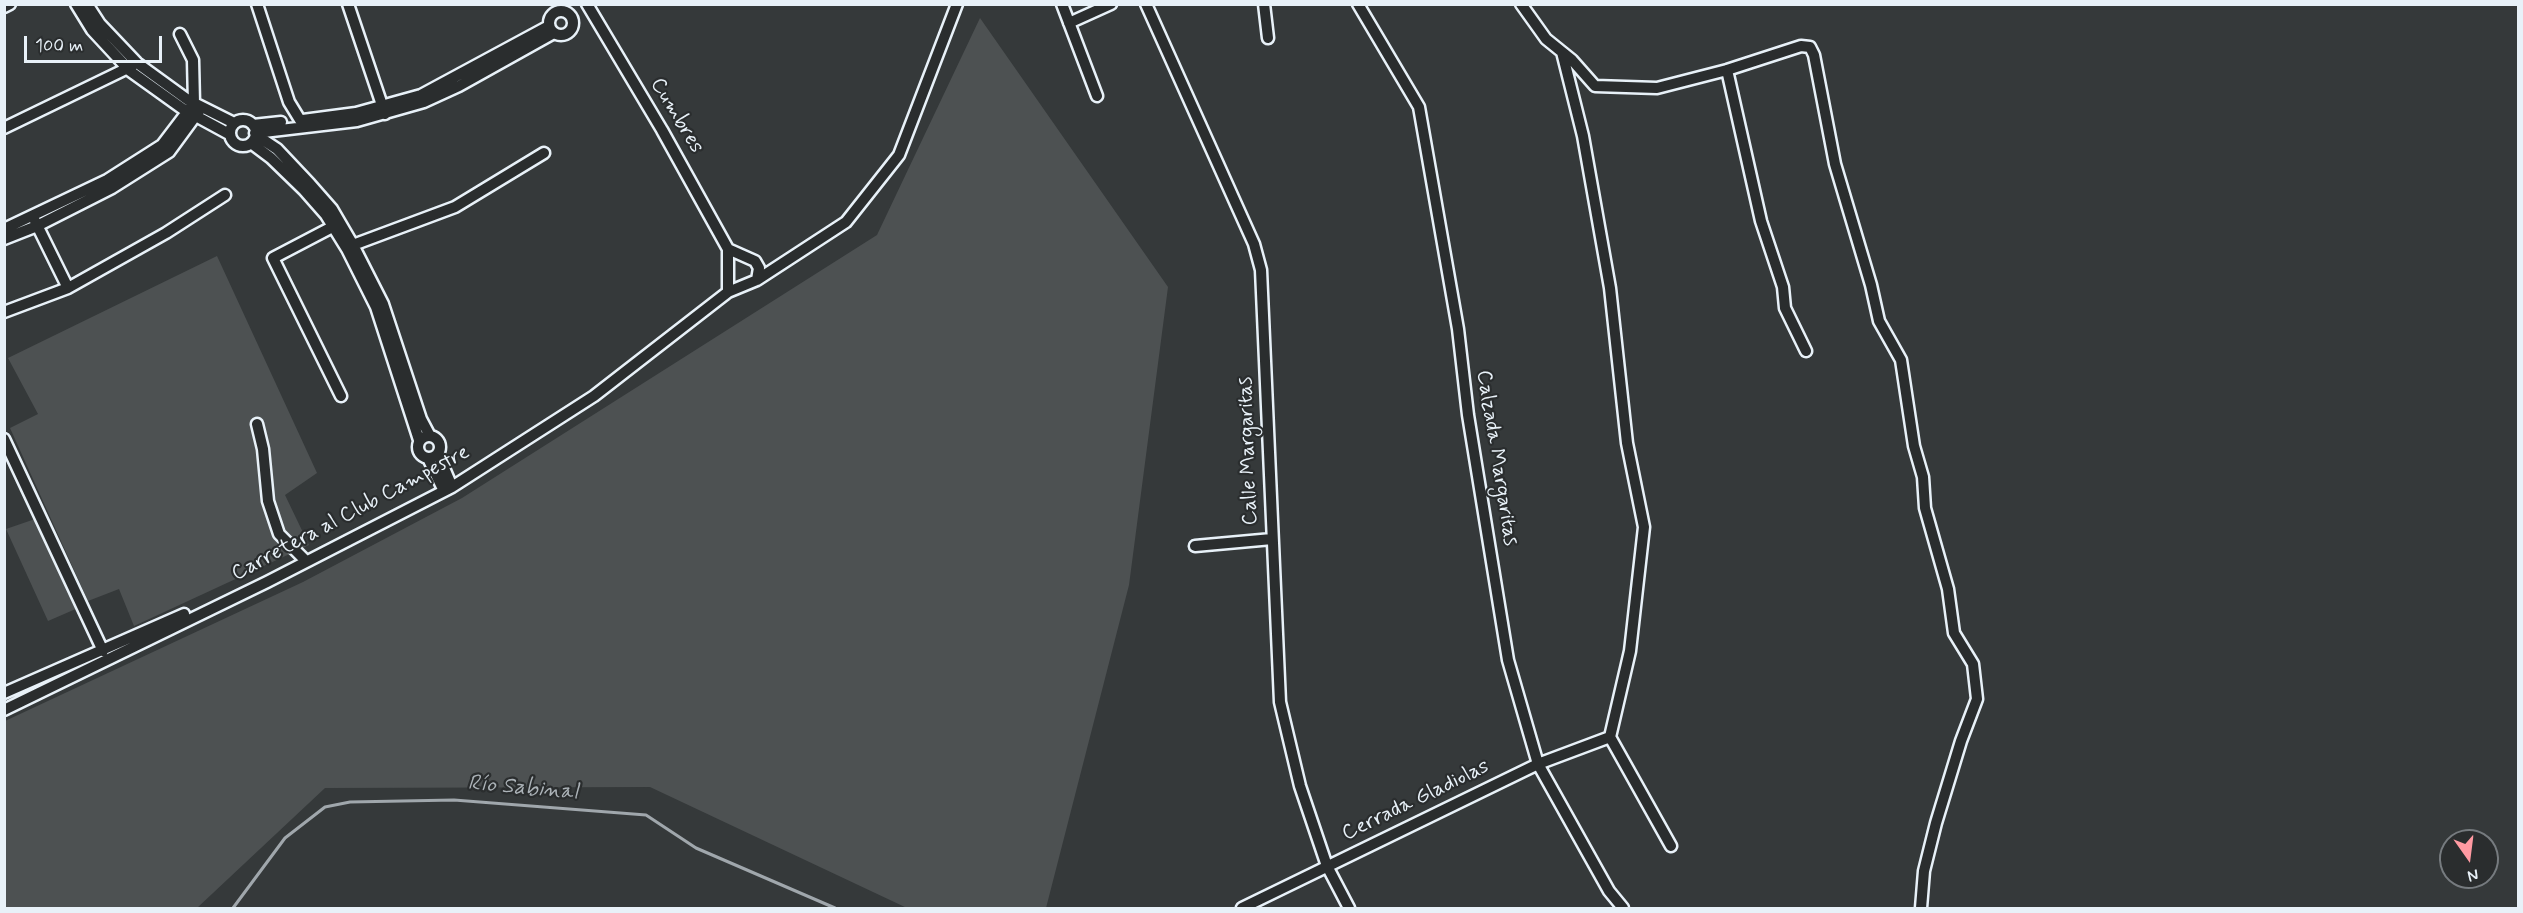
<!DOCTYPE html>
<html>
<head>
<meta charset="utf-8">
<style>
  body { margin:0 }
  #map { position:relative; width:2523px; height:913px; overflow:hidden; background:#35393a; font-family:Mynerve,sans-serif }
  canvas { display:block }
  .frame { position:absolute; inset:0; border:6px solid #e8f1f8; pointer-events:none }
  .north { position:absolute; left:2439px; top:829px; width:60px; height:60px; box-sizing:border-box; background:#2a2d2e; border:2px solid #767b7f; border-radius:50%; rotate:166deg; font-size:16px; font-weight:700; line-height:24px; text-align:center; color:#e8f1f8 }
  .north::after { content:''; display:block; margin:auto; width:21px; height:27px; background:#ff9aa2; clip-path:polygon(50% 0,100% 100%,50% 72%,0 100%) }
  .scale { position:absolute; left:24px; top:36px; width:138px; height:27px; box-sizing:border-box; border:3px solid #e8f1f8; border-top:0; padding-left:8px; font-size:18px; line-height:21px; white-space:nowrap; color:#e8f1f8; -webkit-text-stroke:4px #2a2d2e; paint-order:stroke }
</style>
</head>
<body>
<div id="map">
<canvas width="2523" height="913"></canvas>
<div class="frame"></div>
<div class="north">N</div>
<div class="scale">100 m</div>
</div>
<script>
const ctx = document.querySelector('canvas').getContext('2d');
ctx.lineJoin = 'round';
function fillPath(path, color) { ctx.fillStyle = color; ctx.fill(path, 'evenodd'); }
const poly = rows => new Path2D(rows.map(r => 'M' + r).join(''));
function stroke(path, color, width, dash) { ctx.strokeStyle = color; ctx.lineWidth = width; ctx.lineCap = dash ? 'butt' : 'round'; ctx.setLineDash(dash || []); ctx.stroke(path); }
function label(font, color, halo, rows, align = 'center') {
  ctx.font = font + ' Mynerve,sans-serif'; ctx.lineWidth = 4.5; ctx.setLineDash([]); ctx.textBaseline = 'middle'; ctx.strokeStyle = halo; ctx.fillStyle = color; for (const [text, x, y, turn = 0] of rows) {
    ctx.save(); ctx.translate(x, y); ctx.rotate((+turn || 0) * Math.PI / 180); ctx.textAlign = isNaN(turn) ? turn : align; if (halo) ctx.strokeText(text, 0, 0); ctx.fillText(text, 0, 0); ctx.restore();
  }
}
fillPath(poly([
  [980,18,1168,287,1129,585,1046,908,907,908,650,787,325,788,197,908,5,908,5,721,303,582,462,498,877,235],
  [217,256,317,473,285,495,309,545,134,626,119,589,88,601,10,428,38,414,8,358],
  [38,518,78,608,48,621,6,529]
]), '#4d5152');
stroke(poly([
  [233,908,285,838,325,807,350,802,454,800,646,815,696,848,835,908]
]), '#a0a7ac', 3);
const minor = poly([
  [76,4,92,30,130,71,183,109,229,134],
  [87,4,100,24,137,63,188,100,234,123],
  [257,4,289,102,300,120],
  [348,4,385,114],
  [587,4,662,130,728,249,728,292],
  [1062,4,1097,96],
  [1146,4,1254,244,1261,270,1280,702,1300,786,1327,866,1349,908],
  [1264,4,1268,38],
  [1358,4,1419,107,1458,329,1468,415,1508,660,1538,764,1609,891,1623,908],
  [1521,4,1546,39,1572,60,1595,86,1657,88,1727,70,1801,46,1810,47,1814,55,1835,164,1871,285,1879,321,1901,360,1914,446,1923,477,1925,508,1948,589,1954,633,1973,664,1977,699,1961,741,1936,823,1924,871,1921,908],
  [4,7,10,4],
  '549 23a12 12 0 1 1 24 0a12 12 0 1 1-24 0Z',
  [1069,23,1111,4],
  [1562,52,1583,136,1610,288,1627,443,1644,527,1630,651,1610,737,1671,846],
  [1727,70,1761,221,1783,287,1785,308,1806,351],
  [303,120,356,113,421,95,549,26],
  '230 133a13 13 0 1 1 26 0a13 13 0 1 1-26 0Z',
  [253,125,281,122],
  [4,128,132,66],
  [255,133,357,121,424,102,459,86,554,33],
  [256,135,277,149,310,184,332,209,353,245,383,304,421,419,430,436],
  [251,143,271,158,304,190,326,215,347,249,376,307,419,440],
  [35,221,68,288],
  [338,224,273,258,341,396],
  [4,229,107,180,162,145,194,103,193,60,180,34],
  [4,239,37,226,112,188,169,152,202,107],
  [353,245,455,207,544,153],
  [728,249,755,261,759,268,757,280],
  [4,312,68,288,166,233,225,195],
  [257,424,263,449,268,501,279,534,306,561],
  '418 447a11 11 0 1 1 22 0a11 11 0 1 1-22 0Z',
  [4,439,103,651],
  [438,454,452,487],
  [428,458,444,491],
  [1195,546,1272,539],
  [4,693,184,614],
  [4,710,267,582,452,487,594,396,728,292,757,280,846,222,899,155,957,4],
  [1242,908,1538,764,1610,737]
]);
stroke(minor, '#e8f1f8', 15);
stroke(minor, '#2a2d2e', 10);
label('21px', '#e8f1f8', '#2a2d2e', [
  ["Cumbres",676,116,59],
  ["Calle Margaritas",1249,451,-92],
  ["Calzada Margaritas",1496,458,81],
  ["Carretera al Club Campestre",351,514,-28],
  ["Cerrada Gladiolas",1416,801,-26]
]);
label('italic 22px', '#acb3b8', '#2a2d2e', [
  ["Río Sabinal",523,789,5]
]);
</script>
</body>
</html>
